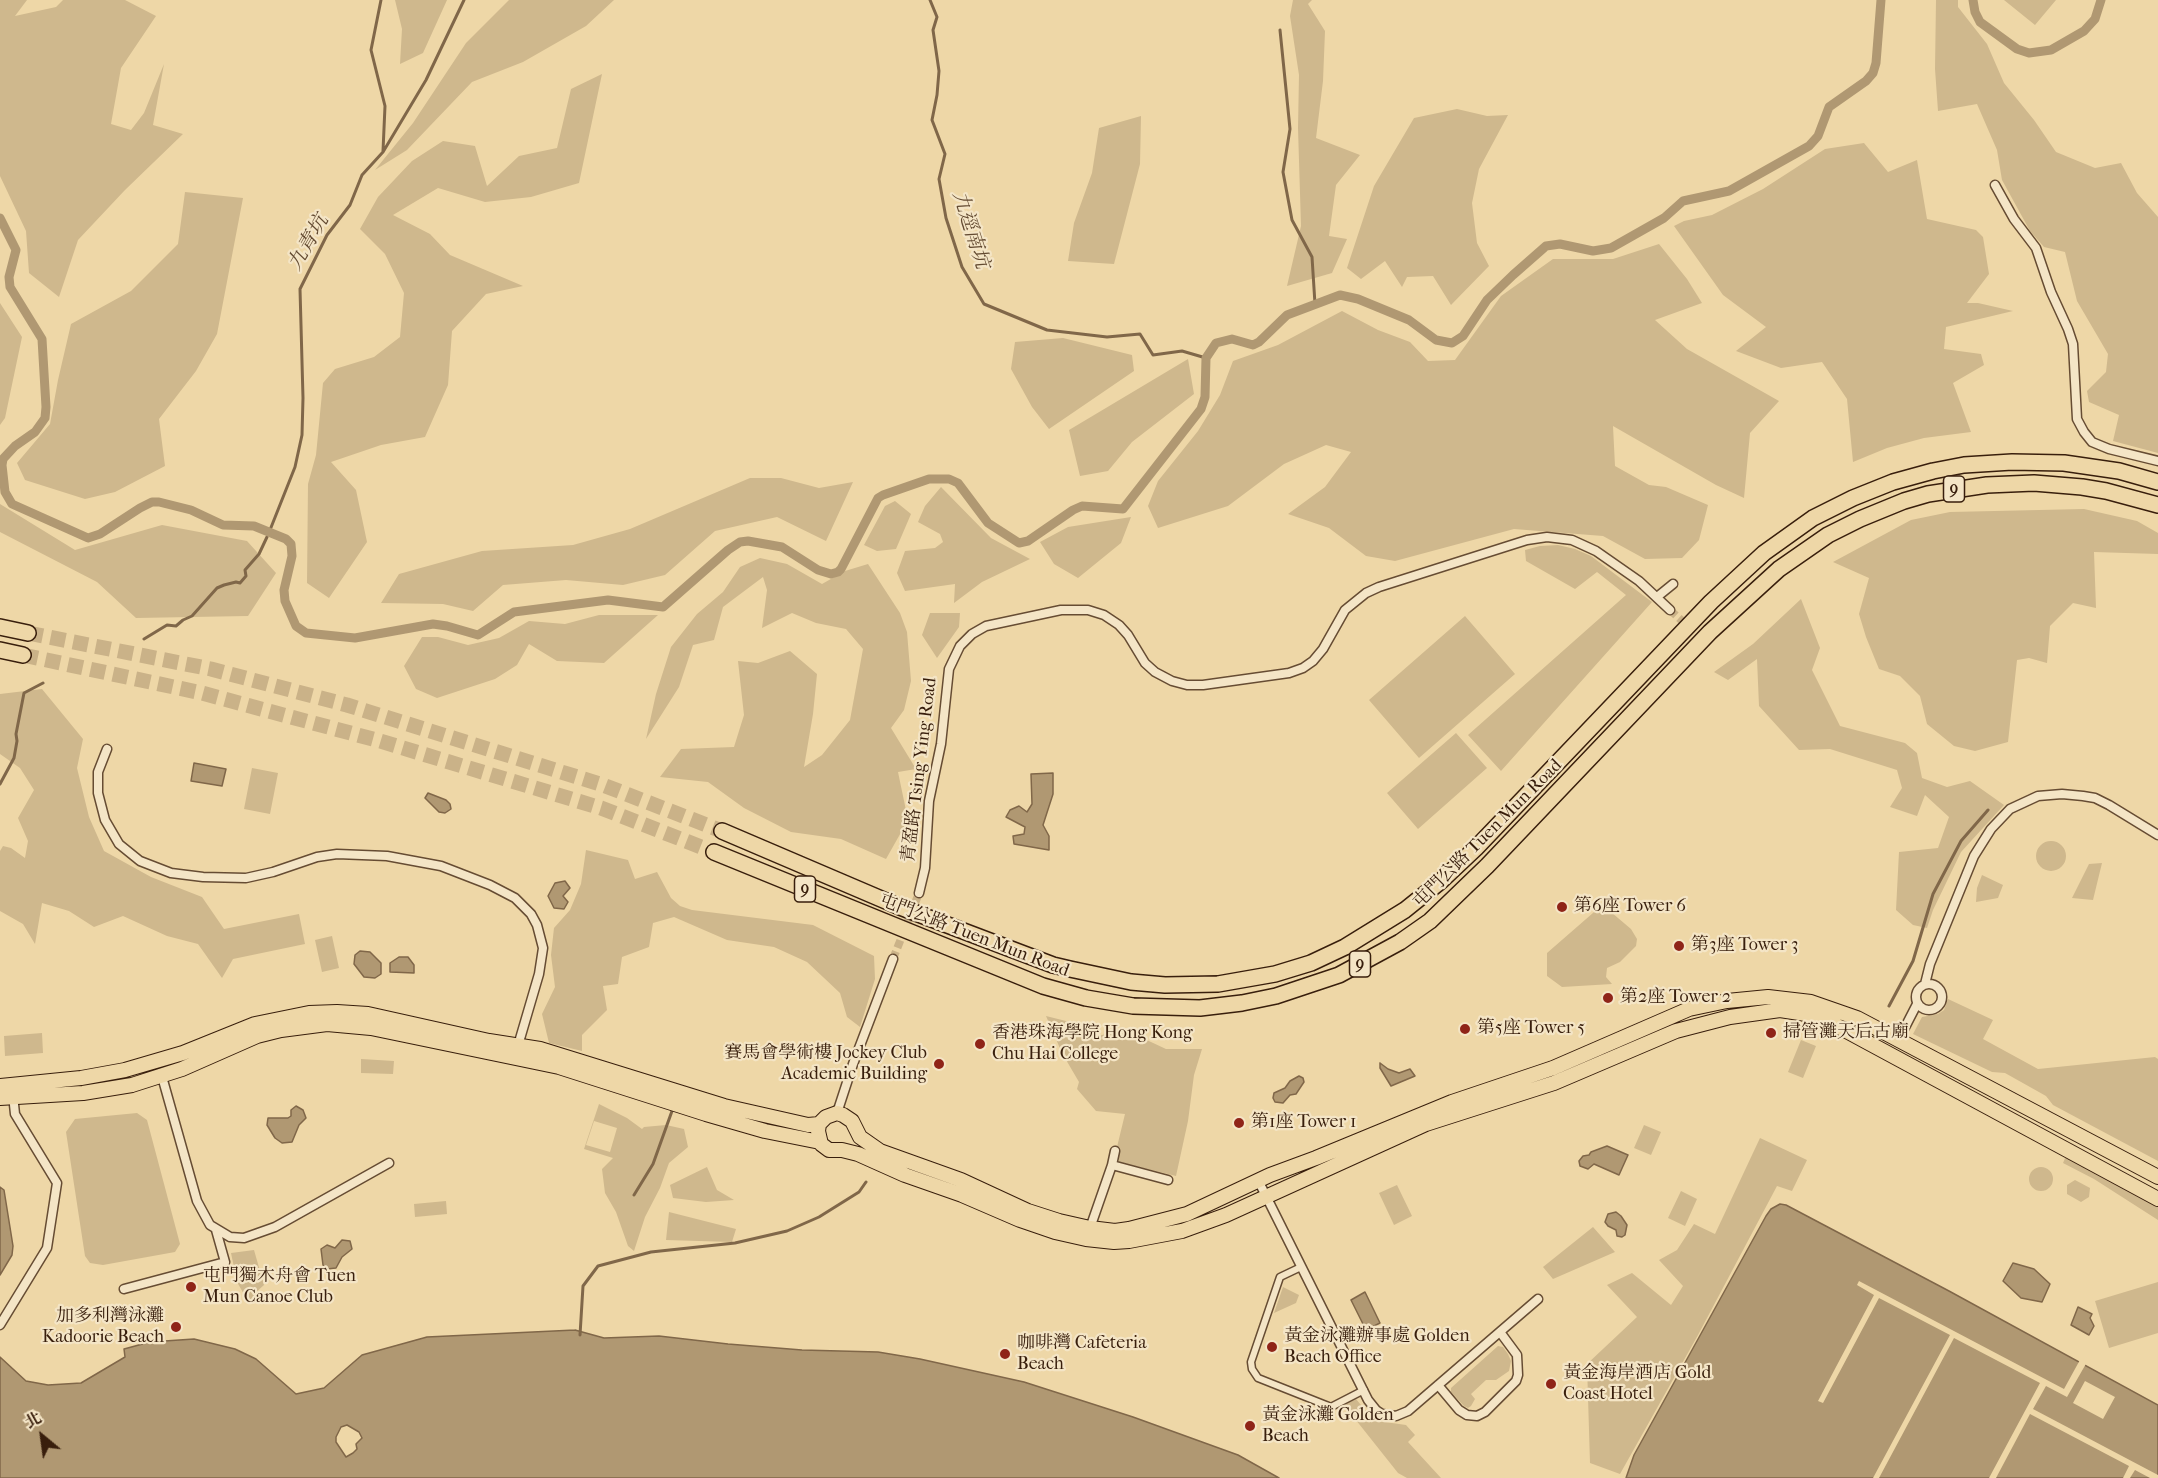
<!DOCTYPE html>
<html>
<head>
<meta charset="utf-8">
<style>
  body { margin:0 }
  #map { position:relative; width:2158px; height:1478px; overflow:hidden; background:#eed7a7; font-family:"IM FELL French Canon","Noto Serif TC",serif }
  canvas { display:block }
  .north { position:absolute; left:12px; top:1406px; width:60px; height:60px; -webkit-text-stroke:4px #f4e5c6; paint-order:stroke; rotate:331deg; font-size:16px; font-weight:700; line-height:24px; text-align:center; color:#381e0c }
  .north::after { content:''; display:block; margin:auto; width:21px; height:27px; background:#381e0c; clip-path:polygon(50% 0,100% 100%,50% 72%,0 100%) }
</style>
</head>
<body>
<div id="map">
<canvas width="2158" height="1478"></canvas>
<div class="north">北</div>
</div>
<script>
const ctx = document.querySelector('canvas').getContext('2d');
ctx.lineJoin = 'round';
function fillPath(path, color) { ctx.fillStyle = color; ctx.fill(path, 'evenodd'); }
const poly = rows => new Path2D(rows.map(r => 'M' + r).join(''));
function stroke(path, color, width, dash) { ctx.strokeStyle = color; ctx.lineWidth = width; ctx.lineCap = dash ? 'butt' : 'round'; ctx.setLineDash(dash || []); ctx.stroke(path); }
function label(font, color, halo, rows, align = 'center') {
  ctx.font = font + ' "IM FELL French Canon","Noto Serif TC",serif'; ctx.lineWidth = 4.5; ctx.setLineDash([]); ctx.textBaseline = 'middle'; ctx.strokeStyle = halo; ctx.fillStyle = color; for (const [text, x, y, turn = 0] of rows) {
    ctx.save(); ctx.translate(x, y); ctx.rotate((+turn || 0) * Math.PI / 180); ctx.textAlign = isNaN(turn) ? turn : align; if (halo) ctx.strokeText(text, 0, 0); ctx.fillText(text, 0, 0); ctx.restore();
  }
}
fillPath(poly([
  [0,0,27,0,15,16,56,7,63,0,125,0,156,16,121,68,111,124,131,130,144,113,164,64,153,125,183,134,125,190,78,240,59,297,29,273,26,231,0,176],
  [395,0,447,0,423,53,400,64,402,29],
  [509,0,614,0,586,26,523,62,472,82,407,150,375,170,413,123,466,43],
  [1293,0,1312,0,1308,4,1325,31,1323,81,1316,138,1360,155,1336,185,1329,236,1347,239,1332,273,1287,286,1301,226,1298,128,1299,75,1290,16],
  [1936,0,1958,0,1958,7,1987,44,2004,83,2034,120,2056,152,2095,168,2121,163,2137,193,2158,217,2158,453,2113,441,2119,415,2089,402,2087,391,2106,372,2108,354,2077,301,2065,252,2044,247,2030,231,2002,180,1997,150,1977,104,1938,111,1935,69],
  [2004,0,2056,0,2035,25],
  [602,74,579,183,531,197,485,202,438,188,393,215,430,234,450,255,523,286,486,294,452,331,448,385,425,437,381,445,331,462,356,490,367,542,329,598,307,583,308,484,316,455,323,383,335,369,374,357,400,337,404,293,385,254,360,229,378,197,412,161,443,141,475,146,487,186,519,156,557,148,571,89],
  [1457,109,1487,116,1508,115,1479,169,1472,203,1477,243,1489,266,1451,305,1433,276,1407,277,1402,287,1385,261,1361,279,1347,268,1374,186,1414,118],
  [1141,116,1140,164,1114,264,1068,261,1074,223,1092,173,1099,128],
  [1864,143,1888,172,1917,160,1927,219,1976,230,1983,237,1989,274,1967,303,1978,303,2013,311,1946,327,1944,349,1981,354,1984,365,1953,383,1971,432,1924,438,1887,448,1853,462,1847,399,1822,362,1781,368,1736,351,1766,327,1723,295,1674,226,1684,221,1712,215,1763,189,1825,149],
  [185,192,243,198,217,334,196,371,159,419,165,466,115,492,85,499,25,480,17,463,50,424,58,380,71,324,131,291,178,244],
  [1659,244,1687,279,1702,303,1655,320,1687,349,1779,401,1750,433,1744,498,1716,485,1613,426,1615,466,1649,485,1666,487,1708,505,1699,540,1682,558,1645,559,1603,536,1514,529,1395,561,1366,556,1329,528,1288,514,1325,487,1351,452,1326,445,1284,464,1228,506,1158,528,1148,506,1158,481,1198,431,1220,395,1233,361,1278,345,1342,311,1378,330,1410,342,1428,361,1455,360,1501,296,1553,259,1613,259],
  [0,303,22,337,5,418,0,425],
  [1063,338,1132,355,1134,371,1049,429,1032,407,1011,369,1015,342],
  [1188,359,1194,394,1132,442,1108,471,1080,476,1069,430],
  [750,478,781,478,819,488,853,482,826,541,777,517,715,531,665,575,623,585,566,580,503,585,473,611,443,604,381,603,399,574,482,551,573,545,630,529],
  [941,487,991,538,1030,559,982,582,954,603,955,584,905,591,897,573,905,551,935,548,943,542,940,534,918,522,925,506],
  [895,501,911,514,896,549,877,551,864,545,885,506],
  [0,504,75,550,162,525,247,541,276,573,248,616,136,618,97,582,0,532],
  [2084,509,2137,521,2158,533,2158,554,2094,552,2096,608,2073,603,2050,626,2047,663,2029,658,2017,660,2008,742,1975,751,1954,746,1927,724,1920,696,1900,676,1879,669,1866,637,1859,614,1869,578,1833,562,1911,520,1950,512],
  [1131,517,1121,543,1078,578,1054,564,1040,542,1068,527],
  [1558,545,1575,549,1591,556,1652,602,1501,771,1468,735,1626,595,1597,572,1575,589,1526,561,1525,550,1540,546],
  [760,558,787,564,822,584,845,571,868,564,900,613,907,632,911,681,904,710,891,728,916,769,898,772,908,820,886,859,841,839,791,832,744,808,708,782,660,777,681,749,734,747,744,715,738,661,758,663,790,651,817,674,813,714,804,767,822,755,850,720,863,649,846,629,816,623,792,613,762,628,767,590,763,577,723,607,714,640,693,645,679,687,646,739,656,694,671,647,697,614,723,592,740,567],
  [1801,599,1820,648,1812,670,1840,726,1905,743,1917,753,1922,778,1947,787,1970,781,2004,805,1961,852,1933,910,1927,928,1913,925,1896,910,1899,852,1938,848,1949,817,1925,795,1917,816,1890,807,1902,788,1897,770,1830,749,1799,750,1759,706,1757,659,1728,680,1714,672,1753,644],
  [930,613,960,613,959,627,937,658,922,635],
  [599,615,658,615,604,663,557,661,529,644,517,665,495,679,437,698,416,689,404,666,422,637,438,637,468,645,499,638,529,621,565,624],
  [1465,616,1515,674,1419,758,1369,700],
  [42,689,83,739,77,768,89,817,104,851,151,877,202,897,224,929,299,914,305,944,233,959,222,978,198,944,167,936,123,916,94,927,69,911,42,903,35,944,23,924,0,911,0,851,3,846,11,848,25,858,28,841,18,818,34,790,20,768,0,754,0,694],
  [1456,733,1487,768,1418,829,1387,793],
  [252,768,278,773,270,814,244,809],
  '2036 856a15 15 0 1 1 30 0a15 15 0 1 1-30 0Z',
  [586,850,628,860,635,879,657,872,671,898,680,906,692,910,813,925,874,956,875,979,860,1027,847,1017,840,993,807,962,774,947,727,940,674,917,653,923,649,947,622,957,618,984,603,986,607,1010,582,1035,582,1051,549,1043,542,1014,555,987,551,955,554,928,570,910,581,884],
  [2102,863,2093,900,2072,898,2089,864],
  [1982,875,2003,885,1998,898,1976,902,1977,888],
  [1601,906,1605,907,1631,929,1637,939,1636,946,1620,962,1607,968,1606,977,1612,984,1562,987,1547,976,1547,953],
  [332,936,339,968,322,972,315,940],
  [1948,999,1993,1020,1983,1039,2038,1069,2155,1057,2158,1059,2158,1161,2053,1105,2046,1096,2005,1073,1992,1072,1913,1034,1922,1017,1938,1014,1944,1010],
  [1046,1016,1066,1021,1098,1036,1114,1032,1136,1035,1166,1049,1202,1049,1194,1075,1188,1121,1176,1176,1119,1162,1117,1147,1125,1114,1096,1111,1077,1089,1079,1082,1062,1053],
  [42,1033,43,1053,5,1056,4,1036],
  [1801,1040,1816,1046,1803,1078,1788,1072],
  [361,1059,394,1061,393,1074,361,1073],
  [599,1104,627,1118,642,1129,644,1127,666,1125,684,1129,688,1147,669,1163,660,1188,645,1217,634,1251,628,1246,616,1212,605,1193,602,1169,613,1158,584,1149],
  [594,1121,617,1128,610,1152,586,1145],
  [137,1113,147,1120,180,1244,175,1252,103,1265,90,1263,85,1256,66,1132,75,1119],
  [1644,1125,1661,1132,1651,1155,1634,1148],
  [1760,1138,1807,1160,1792,1191,1777,1186,1698,1335,1620,1474,1590,1463,1587,1364,1637,1317,1607,1285,1632,1273,1671,1305,1683,1286,1659,1260,1677,1250,1694,1224,1715,1234],
  [2066,1156,2158,1204,2158,1220,2094,1179,2063,1163],
  '2029 1179a12 12 0 1 1 24 0a12 12 0 1 1-24 0Z',
  [707,1167,717,1190,734,1200,706,1202,673,1198,670,1185],
  [2075,1180,2090,1188,2089,1197,2081,1202,2067,1194,2067,1185],
  [1397,1185,1412,1216,1394,1225,1379,1193],
  [1681,1191,1697,1199,1685,1226,1668,1218],
  [446,1201,447,1214,415,1217,414,1204],
  [669,1212,736,1229,732,1242,666,1240],
  [1593,1227,1615,1252,1553,1279,1543,1267],
  [254,1250,264,1285,254,1294,257,1302,249,1303,237,1282,231,1253],
  [2158,1282,2158,1333,2109,1348,2095,1301],
  [1283,1287,1299,1295,1296,1303,1274,1313],
  [1498,1346,1503,1347,1508,1354,1511,1361,1509,1371,1496,1380,1486,1380,1471,1394,1475,1399,1471,1406,1468,1408,1464,1406,1451,1392,1451,1388],
  [1356,1399,1371,1417,1378,1421,1406,1425,1415,1435,1408,1442,1441,1478,1407,1478,1398,1473,1344,1405]
]), '#cfb88d');
const water = poly([
  [194,763,226,769,222,786,191,781,194,763],
  [1053,773,1053,794,1043,825,1049,836,1049,850,1014,844,1013,836,1024,834,1025,827,1006,817,1010,810,1019,806,1027,812,1032,804,1031,774,1053,773],
  [428,793,446,800,450,804,451,809,445,813,439,812,425,798,428,793],
  [565,881,570,888,563,896,568,902,564,909,554,908,548,896,555,883,565,881],
  [360,951,370,952,381,963,381,974,375,978,364,977,354,964,355,955,360,951],
  [399,957,408,957,414,965,414,973,390,972,390,963,399,957],
  [1380,1063,1388,1069,1399,1073,1410,1069,1415,1076,1391,1086,1380,1068,1380,1063],
  [1299,1076,1303,1078,1304,1082,1296,1094,1290,1095,1283,1103,1275,1102,1273,1098,1274,1093,1285,1088,1290,1081,1299,1076],
  [296,1106,303,1110,306,1118,299,1125,292,1142,282,1143,275,1138,267,1125,268,1118,288,1118,291,1116,291,1110,296,1106],
  [1607,1146,1628,1155,1619,1175,1594,1164,1588,1169,1580,1166,1579,1161,1583,1156,1589,1155,1591,1152,1607,1146],
  [0,1187,4,1190,13,1246,12,1255,0,1275,0,1187],
  [1780,1204,1786,1205,1949,1291,2158,1405,2158,1478,1626,1478,1634,1455,1766,1216,1771,1209,1780,1204],
  [1616,1212,1621,1216,1627,1225,1625,1235,1622,1237,1617,1236,1616,1230,1608,1226,1605,1222,1608,1214,1616,1212],
  [342,1240,350,1241,352,1249,342,1257,336,1268,327,1269,323,1265,321,1249,327,1245,335,1248,342,1240],
  [2013,1263,2034,1269,2050,1284,2042,1302,2021,1298,2003,1281,2013,1263],
  [1365,1292,1380,1323,1366,1330,1351,1300,1365,1292],
  [2078,1307,2092,1314,2090,1318,2094,1326,2089,1335,2071,1325,2078,1307],
  [575,1330,604,1338,659,1336,728,1344,802,1350,878,1352,920,1359,1024,1382,1133,1417,1238,1455,1279,1478,0,1478,0,1357,26,1381,48,1385,81,1383,125,1357,124,1349,150,1342,194,1339,235,1349,256,1359,296,1394,324,1388,362,1355,427,1337,575,1330],
  [347,1425,359,1432,362,1438,356,1444,357,1449,353,1453,346,1457,336,1442,336,1437,341,1427,347,1425]
]);
fillPath(water, '#b09872');
stroke(water, '#806749', 1.5);
fillPath(poly([
  [1859,1281,2064,1389,2081,1358,2087,1362,2067,1397,2046,1386,2033,1409,2158,1475,2158,1478,2150,1478,2135,1470,2130,1478,2123,1478,2129,1466,2030,1414,1996,1478,1989,1478,2040,1383,1954,1338,1879,1478,1873,1478,1950,1335,1879,1298,1823,1403,1818,1401,1874,1295,1857,1285],
  [2085,1381,2115,1397,2103,1419,2073,1403]
]), '#eed7a7');
stroke(poly([
  [381,0,371,50,385,106,383,151],
  [930,0,937,17,933,30,939,71,937,95,932,120,945,154,939,179,946,218,962,267,984,304,1047,330,1107,337,1140,334,1153,355,1182,351,1206,358],
  [1280,30,1290,129,1283,172,1292,220,1312,257,1315,304],
  [270,530,295,467,302,435,303,398,300,289,327,235,350,205,362,175,383,152,426,80,464,0],
  [144,639,167,625,176,626,183,620,192,616,217,588,224,585,236,582,240,583,246,576,245,570,259,554,267,537],
  [0,784,14,758,17,741,16,734,24,693,43,683],
  [1889,1006,1913,961,1933,894,1961,841,1988,810],
  [634,1195,653,1164,672,1111],
  [580,1335,583,1286,598,1266,651,1252,735,1243,787,1231,819,1217,859,1192,866,1182]
]), '#806749', 3);
stroke(poly([
  [1973,0,1975,12,1980,22,2017,49,2029,53,2051,50,2084,31,2095,19,2101,0],
  [0,218,16,250,9,277,10,287,42,339,46,407,45,418,35,432,15,446,3,459,2,465,5,492,12,504,88,538,100,534,140,508,152,502,159,502,191,510,223,525,254,526,286,539,291,544,292,556,284,590,285,601,296,626,306,633,355,638,433,624,447,626,478,635,514,612,608,600,663,607,728,550,740,542,748,541,782,547,818,570,831,574,838,572,841,569,878,498,883,495,929,479,949,479,958,483,988,523,1019,543,1028,541,1073,510,1082,506,1123,509,1201,409,1205,397,1206,358,1216,343,1232,339,1253,345,1259,342,1287,315,1340,295,1358,299,1409,320,1436,340,1452,343,1463,336,1487,300,1513,275,1546,246,1560,244,1593,251,1611,248,1664,218,1683,201,1729,191,1809,146,1818,136,1829,107,1866,81,1873,73,1876,63,1881,0]
]), '#b09872', 9);
stroke(poly([
  [1670,610,1690,628],
  [893,959,919,893]
]), '#cab288', 8, [8, 4]);
stroke(poly([
  [28,633,211,669,347,705,603,785,722,831],
  [23,655,202,693,380,741,601,808,714,852]
]), '#cab288', 15, [15, 8]);
const pedestrian = poly([
  [1301,1267,1280,1277,1251,1362,1252,1369,1258,1378,1331,1407,1364,1390]
]);
const minor = poly([
  [1995,185,2014,219,2036,248,2051,292,2068,329,2073,344,2077,419,2084,432,2092,442,2109,449,2158,461],
  [1657,597,1673,584],
  [107,749,98,772,98,793,105,820,119,844,140,861,171,873,203,877,246,878,273,872,317,857,337,854,387,856,441,866,490,885,515,898,531,914,537,925,543,948,539,974,517,1049],
  [919,893,925,868,929,801,941,744,949,669,960,646,972,634,986,626,1061,610,1088,610,1104,615,1119,625,1128,635,1145,663,1155,672,1172,681,1187,685,1203,685,1289,673,1303,668,1313,661,1323,649,1345,610,1366,593,1379,587,1527,540,1547,537,1572,540,1596,551,1639,581,1670,610],
  '1916 997a13 13 0 1 1 26 0a13 13 0 1 1-26 0Z',
  [1925,984,1930,964,1974,856,1991,829,2010,809,2038,796,2062,794,2083,796,2095,798,2109,805,2158,835],
  [1899,1039,1917,1004],
  [161,1073,197,1201,210,1225,230,1237,244,1238,275,1227,389,1163],
  [837,1113,853,1064,893,959],
  [1112,1165,1115,1151],
  [1258,1180,1368,1400,1376,1410,1382,1414,1396,1416,1408,1411,1538,1299],
  [1089,1231,1112,1165,1168,1180],
  [124,1289,225,1262,216,1230],
  [0,1325,47,1248,57,1183,15,1114,13,1095],
  [1438,1385,1459,1410,1467,1415,1477,1416,1485,1412,1516,1381,1518,1375,1517,1355,1500,1332]
]);
const primary = poly([
  [0,1086,81,1078,125,1070,183,1053,255,1024,309,1013,337,1012,368,1014,489,1041,540,1049,724,1106,808,1125,819,1124],
  [0,1098,83,1093,132,1085,182,1069,257,1036,281,1030,327,1024,371,1028,559,1067,706,1114,765,1131,820,1142],
  [2158,1177,1857,1018,1811,1002,1768,997,1727,1001,1689,1009,1553,1068,1452,1102,1316,1158,1270,1175,1187,1214,1129,1229,1115,1231,1090,1228,1059,1221,1028,1211,961,1180,880,1151,860,1137,852,1121,843,1115,837,1113,826,1117,819,1124,818,1131,821,1144,829,1150,842,1150,858,1154,905,1175,962,1195,1020,1220,1055,1232,1086,1239,1114,1242,1129,1241,1182,1231,1226,1215,1426,1124,1554,1083,1676,1031,1730,1017,1780,1010,1806,1014,1828,1021,2158,1199]
]);
const motorway = poly([
  [0,627,28,633],
  [0,650,23,655],
  [722,831,900,907,1053,965,1070,969,1131,982,1165,985,1218,984,1275,974,1311,963,1345,947,1405,910,1441,881,1476,848,1711,602,1764,553,1813,518,1853,498,1893,482,1933,471,1964,465,2012,462,2064,463,2119,471,2158,482],
  [714,852,1043,986,1086,998,1133,1006,1200,1008,1242,1003,1276,996,1339,975,1400,942,1430,921,1487,866,1710,632,1779,569,1828,535,1860,519,1904,501,1928,494,1987,485,2034,483,2082,487,2106,491,2158,505]
]);
stroke(pedestrian, '#664c33', 9);
stroke(minor, '#664c33', 11);
stroke(primary, '#381e0c', 16);
stroke(motorway, '#381e0c', 18);
stroke(pedestrian, '#f4e5c6', 6);
stroke(minor, '#f4e5c6', 8);
stroke(primary, '#eed7a7', 14);
stroke(motorway, '#eed7a7', 15);
for (const [x, y, r, color] of [
  [1562,907,6,"#8f2418"],
  [1679,946,6,"#8f2418"],
  [1608,998,6,"#8f2418"],
  [1465,1029,6,"#8f2418"],
  [1771,1033,6,"#8f2418"],
  [980,1044,6,"#8f2418"],
  [939,1064,6,"#8f2418"],
  [1239,1123,6,"#8f2418"],
  [191,1287,6,"#8f2418"],
  [176,1327,6,"#8f2418"],
  [1272,1347,6,"#8f2418"],
  [1005,1354,6,"#8f2418"],
  [1551,1384,6,"#8f2418"],
  [1250,1426,6,"#8f2418"]
]) { const dot = new Path2D(); dot.arc(x, y, r, 0, 2 * Math.PI); ctx.fillStyle = color; ctx.fill(dot); stroke(dot, '#f4e5c6', 2); }
for (const [x, y, w] of [
  [1954,489,21],
  [805,889,21],
  [1360,964,21]
]) { const box = new Path2D(); box.roundRect(x - w / 2, y - 13, w, 26, 4.5); ctx.fillStyle = '#f4e5c6'; ctx.fill(box); stroke(box, '#381e0c', 1.5); }
label('bold 16px', '#381e0c', null, [
  ["9",1954,489],
  ["9",805,889],
  ["9",1360,964]
]);
label('18px', '#381e0c', '#f4e5c6', [
  ["青盈路 Tsing Ying Road",920,770,-83],
  ["屯門公路 Tuen Mun Road",1488,834,-45],
  ["屯門公路 Tuen Mun Road",974,936,21]
]);
label('18px', '#381e0c', '#f4e5c6', [
  ["第6座 Tower 6",1574,907],
  ["第3座 Tower 3",1691,946],
  ["第2座 Tower 2",1620,998],
  ["第5座 Tower 5",1477,1029],
  ["掃管灘天后古廟",1783,1033],
  ["香港珠海學院 Hong Kong",992,1034],
  ["Chu Hai College",992,1055],
  ["賽馬會學術樓 Jockey Club",927,1054,"right"],
  ["Academic Building",927,1075,"right"],
  ["第1座 Tower 1",1251,1123],
  ["屯門獨木舟會 Tuen",203,1277],
  ["Mun Canoe Club",203,1298],
  ["加多利灣泳灘",164,1317,"right"],
  ["Kadoorie Beach",164,1338,"right"],
  ["黃金泳灘辦事處 Golden",1284,1337],
  ["Beach Office",1284,1358],
  ["咖啡灣 Cafeteria",1017,1344],
  ["Beach",1017,1365],
  ["黃金海岸酒店 Gold",1563,1374],
  ["Coast Hotel",1563,1395],
  ["黃金泳灘 Golden",1262,1416],
  ["Beach",1262,1437]
], 'left');
label('italic 20px', '#624930', '#f4e5c6', [
  ["九逕南坑",970,230,72],
  ["九青坑",309,243,-60]
]);
</script>
</body>
</html>
